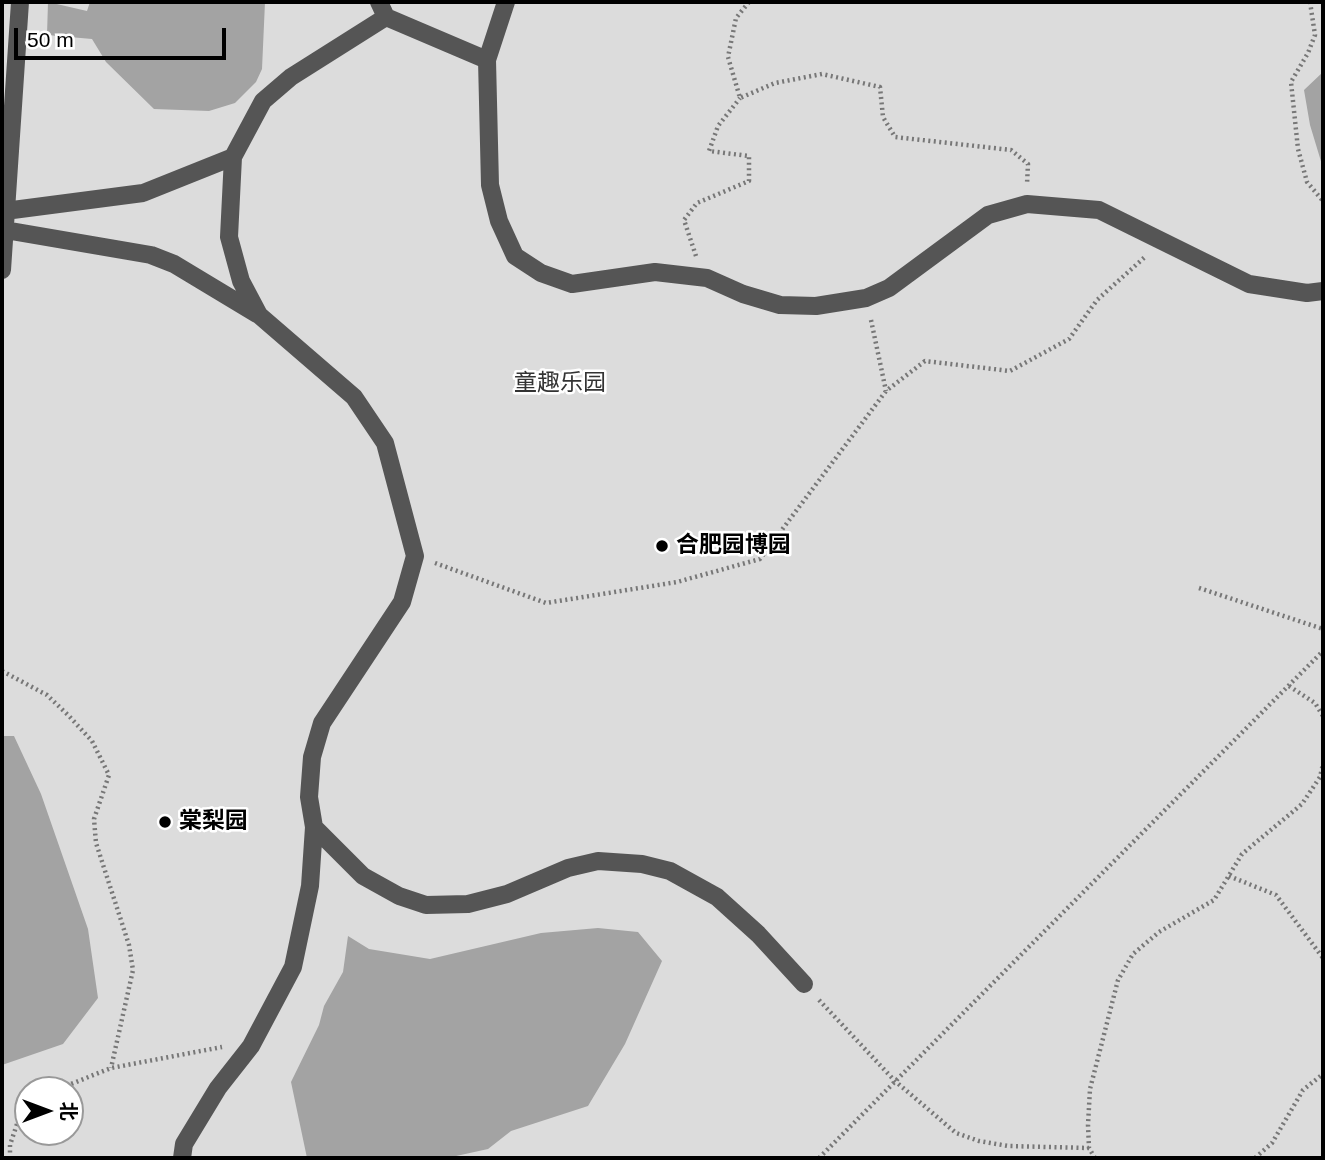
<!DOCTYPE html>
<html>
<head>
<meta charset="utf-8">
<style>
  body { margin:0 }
  #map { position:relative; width:1325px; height:1160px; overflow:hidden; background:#fff; font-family:Arial,"Noto Sans SC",sans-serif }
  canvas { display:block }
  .frame { position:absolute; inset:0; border:4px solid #000; pointer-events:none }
  .north { position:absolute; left:14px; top:1076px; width:70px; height:70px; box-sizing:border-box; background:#fff; border:2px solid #999; border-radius:50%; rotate:90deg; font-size:19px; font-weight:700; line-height:28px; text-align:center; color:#000 }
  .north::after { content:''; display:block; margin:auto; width:24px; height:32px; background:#000; clip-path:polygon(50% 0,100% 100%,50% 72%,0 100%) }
  .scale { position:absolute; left:14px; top:28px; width:212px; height:32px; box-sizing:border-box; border:4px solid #000; border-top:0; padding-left:9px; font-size:21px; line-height:24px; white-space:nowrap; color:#000; -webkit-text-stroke:5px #fff; paint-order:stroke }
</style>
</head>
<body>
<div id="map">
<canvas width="1325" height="1160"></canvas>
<div class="frame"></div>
<div class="north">北</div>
<div class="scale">50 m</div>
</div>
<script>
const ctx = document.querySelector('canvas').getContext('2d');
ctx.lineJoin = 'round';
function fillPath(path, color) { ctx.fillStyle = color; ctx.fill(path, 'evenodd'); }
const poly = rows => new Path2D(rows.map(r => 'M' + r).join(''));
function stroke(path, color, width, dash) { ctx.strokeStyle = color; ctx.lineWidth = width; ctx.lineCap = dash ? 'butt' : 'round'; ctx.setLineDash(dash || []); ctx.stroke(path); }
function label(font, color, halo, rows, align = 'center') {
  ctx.font = font + ' Arial,"Noto Sans SC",sans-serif'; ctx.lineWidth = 5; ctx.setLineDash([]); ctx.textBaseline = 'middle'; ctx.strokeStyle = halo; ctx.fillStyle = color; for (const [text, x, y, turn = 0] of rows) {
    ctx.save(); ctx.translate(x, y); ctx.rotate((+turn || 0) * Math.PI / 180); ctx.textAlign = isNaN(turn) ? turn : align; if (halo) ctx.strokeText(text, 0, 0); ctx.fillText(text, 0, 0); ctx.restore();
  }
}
fillPath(poly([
  [2,2,1323,2,1323,1158,2,1158],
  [28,1090,70,1090,70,1132,28,1132]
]), '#dcdcdc');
fillPath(poly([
  [48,2,87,11,90,2,265,2,262,69,256,82,235,103,209,111,154,109,106,62,92,39,47,35],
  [1323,72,1323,168,1310,125,1304,90],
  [2,736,14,736,41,794,88,929,98,998,63,1044,2,1065],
  [598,928,638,932,662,961,625,1044,588,1106,511,1131,488,1149,447,1158,307,1158,291,1082,319,1025,324,1006,343,972,348,936,369,949,430,959,541,933]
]), '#a3a3a3');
stroke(poly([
  [749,2,736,18,728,57,740,98,775,83,822,74,880,87,883,117,895,137,1011,150,1028,164,1027,184],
  [1310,2,1315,35,1308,53,1291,82,1298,149,1307,182,1323,201],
  [696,256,684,220,697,203,749,181,749,156,709,151,718,126,740,98],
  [871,320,886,391],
  [435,563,546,603,677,582,760,559,886,391,925,361,1010,371,1069,339,1097,300,1146,256],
  [1199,588,1323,629],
  [2,671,47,695,68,715,92,741,109,775,94,819,96,843,129,945,133,970,111,1068],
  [1289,686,1315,703,1323,716],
  [1229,876,1276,895,1323,958],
  [819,1000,895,1081,956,1133,979,1141,1008,1146,1089,1148],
  [56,1090,111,1068,222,1047],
  [10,1158,10,1145,24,1103,28,1101],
  [819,1158,1323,651],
  [1095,1158,1089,1148,1088,1125,1090,1089,1118,980,1133,954,1159,932,1214,900,1242,854,1302,804,1320,777,1323,764],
  [1255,1158,1272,1143,1303,1090,1323,1074]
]), '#777', 4.5, [2, 3.5]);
stroke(poly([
  [379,2,386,17,487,60],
  [506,2,487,60,490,185,499,221,515,256,541,273,572,284,655,272,707,278,743,294,780,305,816,306,866,298,889,288,988,215,1027,204,1099,210,1249,284,1307,293,1323,291],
  [5,211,143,193,233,157],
  [5,230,151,255,174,264,257,314],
  [2,270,20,2],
  [314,827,363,876,399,896,426,905,468,904,507,894,568,868,598,861,642,864,670,871,717,897,758,934,804,984],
  [182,1158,184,1144,218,1088,251,1046,293,967,310,886,314,827,309,797,312,757,322,723,402,602,415,556,385,443,354,397,259,315,241,281,229,237,233,157,263,101,291,77,386,17]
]), '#555', 18);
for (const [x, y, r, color] of [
  [662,546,7,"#000"],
  [165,822,7,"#000"]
]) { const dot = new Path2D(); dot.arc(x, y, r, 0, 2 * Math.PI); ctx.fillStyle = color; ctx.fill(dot); stroke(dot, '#fff', 2.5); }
label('23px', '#333', '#fff', [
  ["童趣乐园",560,384]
]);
label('bold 23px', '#000', '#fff', [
  ["合肥园博园",676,546],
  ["棠梨园",179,822]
], 'left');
</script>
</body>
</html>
